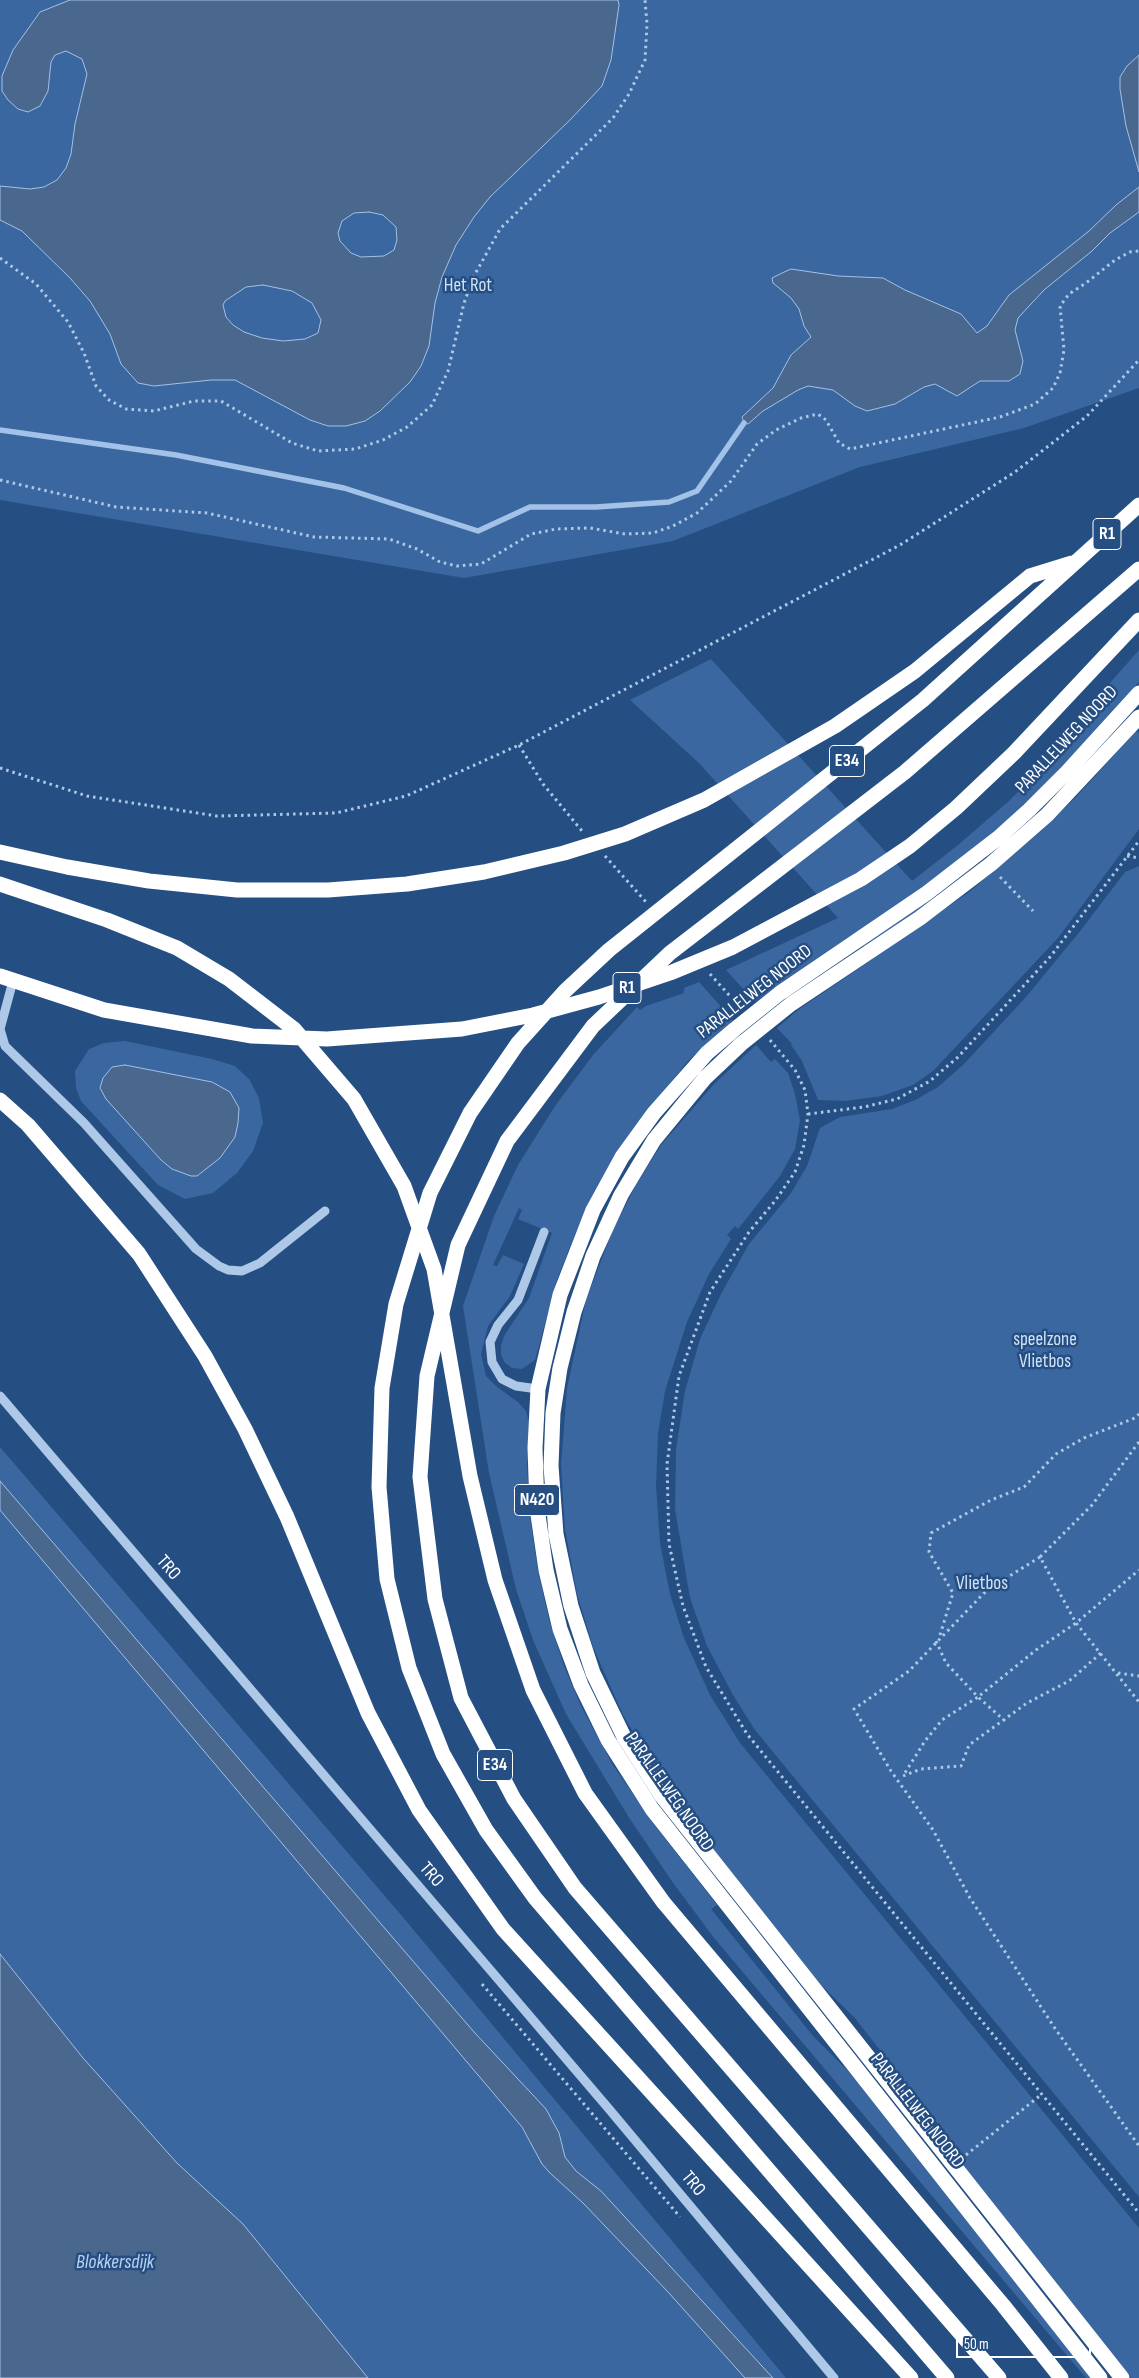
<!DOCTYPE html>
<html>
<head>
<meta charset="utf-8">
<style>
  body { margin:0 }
  #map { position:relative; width:1139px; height:2378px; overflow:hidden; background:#254e83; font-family:"Sofia Sans Condensed",sans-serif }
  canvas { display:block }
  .scale { position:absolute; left:956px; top:2336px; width:135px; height:22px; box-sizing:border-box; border:2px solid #fff; border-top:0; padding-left:6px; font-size:15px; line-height:18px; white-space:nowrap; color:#fff; -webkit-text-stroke:4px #254e83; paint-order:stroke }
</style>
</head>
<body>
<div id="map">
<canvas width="1139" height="2378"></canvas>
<div class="scale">50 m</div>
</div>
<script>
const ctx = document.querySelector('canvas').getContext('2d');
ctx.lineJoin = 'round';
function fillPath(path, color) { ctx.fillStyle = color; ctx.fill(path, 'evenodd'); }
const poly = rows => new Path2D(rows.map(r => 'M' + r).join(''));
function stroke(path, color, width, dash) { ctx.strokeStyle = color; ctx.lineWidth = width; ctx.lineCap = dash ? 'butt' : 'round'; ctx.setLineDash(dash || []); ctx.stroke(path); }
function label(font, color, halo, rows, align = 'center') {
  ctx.font = font + ' "Sofia Sans Condensed",sans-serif'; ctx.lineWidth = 5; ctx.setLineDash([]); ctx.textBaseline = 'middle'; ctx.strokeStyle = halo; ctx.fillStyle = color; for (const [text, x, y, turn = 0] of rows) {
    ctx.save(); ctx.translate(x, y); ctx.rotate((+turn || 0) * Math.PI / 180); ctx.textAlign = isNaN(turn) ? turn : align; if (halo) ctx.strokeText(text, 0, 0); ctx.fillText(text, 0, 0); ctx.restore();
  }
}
fillPath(poly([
  [0,0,1139,0,1139,388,1024,428,860,467,673,541,464,578,0,500],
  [1139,650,1139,682,1103,722,1047,782,1004,823,921,891,940,912,969,892,1042,830,1076,797,1136,731,1139,733,1139,829,1058,938,933,1071,913,1085,882,1096,845,1101,818,1100,802,1061,791,1045,792,1044,777,1028,798,1010,874,958,853,934,755,1002,726,970,838,918,699,763,630,700,711,659,912,881,958,845,1009,801,1086,723,1080,717],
  [1139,866,1139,2197,755,1730,733,1695,707,1646,690,1598,675,1509,676,1449,685,1391,700,1339,721,1294,749,1244,791,1193,807,1166,820,1128,840,1117,892,1109,915,1100,938,1087,964,1064,1026,997,1081,930,1125,872],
  [699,982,733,1020,687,1062,620,1147,590,1199,575,1234,557,1280,535,1360,522,1369,512,1368,505,1363,501,1355,501,1346,504,1336,529,1298,552,1233,518,1219,522,1210,519,1208,493,1265,497,1266,503,1255,524,1264,510,1296,488,1326,481,1354,486,1376,497,1387,518,1402,526,1411,529,1422,527,1465,530,1517,538,1571,549,1619,564,1666,581,1706,613,1765,653,1823,717,1905,711,1909,813,2036,851,2074,1092,2378,1086,2378,714,1938,671,1880,628,1816,566,1714,533,1640,516,1589,489,1473,463,1306,494,1216,518,1165,555,1106,593,1055,637,1007,640,1010,646,1006,684,993,684,988],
  [125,1041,212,1059,235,1066,249,1079,259,1098,263,1123,253,1151,237,1173,213,1193,185,1199,158,1185,81,1101,76,1088,75,1071,89,1049,104,1043],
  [756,1045,771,1062,775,1059,788,1073,795,1094,800,1120,795,1149,780,1176,738,1229,735,1226,727,1235,731,1239,709,1274,687,1322,665,1391,658,1434,656,1486,660,1543,670,1594,684,1638,710,1695,740,1743,1139,2228,1139,2378,1131,2378,949,2147,953,2143,854,2017,820,1984,709,1845,661,1779,623,1715,593,1647,577,1594,565,1529,561,1465,567,1388,586,1300,612,1232,636,1185,661,1145,714,1084],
  [0,1447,402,1916,786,2378,368,2378,243,2224,177,2163,83,2058,0,1954]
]), '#3a67a0');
const water = poly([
  [70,0,618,0,619,5,611,60,602,86,570,120,490,197,474,217,456,245,442,277,435,303,429,346,421,366,410,382,380,411,365,421,346,426,328,426,310,420,235,380,211,380,154,386,138,383,121,364,110,334,90,301,70,278,22,231,0,220,0,186,30,189,44,187,57,180,66,168,71,154,75,124,87,74,82,59,66,51,55,55,51,62,48,91,40,106,28,112,18,109,8,100,2,91,2,76,13,50,40,12,70,0],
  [369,212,383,215,396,227,397,240,394,250,384,256,361,257,351,253,340,241,338,233,342,221,354,213,369,212],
  [263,285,292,291,312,303,321,320,318,333,305,339,283,341,262,338,244,332,233,325,226,317,223,305,225,301,246,287,263,285],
  [1139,55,1139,172,1126,126,1120,89,1120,77,1127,66,1139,55],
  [1139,187,1139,212,1110,233,1092,251,1044,290,1018,318,1015,330,1023,361,1020,374,1009,381,980,381,957,396,935,384,924,387,895,404,867,411,855,406,833,390,808,386,798,390,763,411,748,424,744,423,742,417,773,388,791,355,811,337,804,326,799,309,791,298,773,283,772,278,780,274,791,269,838,276,883,278,905,290,961,314,977,333,987,326,1009,295,1089,231,1116,205,1139,187],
  [125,1065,212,1082,230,1092,239,1108,238,1123,235,1137,220,1158,197,1176,191,1176,172,1169,161,1160,106,1099,100,1088,103,1078,112,1067,125,1065],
  [0,1481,474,2032,546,2109,559,2133,565,2157,576,2171,601,2191,773,2378,745,2378,669,2293,583,2203,550,2173,542,2164,522,2127,0,1510,0,1481],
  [0,1954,83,2058,177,2163,243,2224,368,2378,0,2378,0,1954]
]);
fillPath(water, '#4a678d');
stroke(water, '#a2c2e8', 1);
stroke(poly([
  [0,430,176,455,344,488,478,531,530,507,596,507,669,502,697,491,744,423]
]), '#a2c2e8', 5.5);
stroke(poly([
  [0,258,36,284,68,322,84,353,96,386,109,400,126,409,154,411,194,401,221,401,292,443,318,451,355,449,383,440,407,427,432,405,448,371,464,303,474,276,500,229,613,118,629,94,645,60,647,24,645,0],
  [0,480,116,507,207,513,314,537,389,539,417,549,440,562,457,566,481,564,531,534,556,529,590,528,625,534,653,533,673,526,697,513,731,481,757,444,776,430,801,418,818,414,826,420,839,443,850,449,1000,417,1035,404,1053,388,1060,373,1064,350,1060,306,1069,294,1086,283,1115,260,1130,252,1139,251],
  [519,745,543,784,582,831],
  [0,768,87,796,217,816,336,813,406,796,519,745,900,545,1015,472,1087,416,1139,360],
  [605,856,646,902],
  [1127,856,1139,858],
  [1000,877,1033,911],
  [710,974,739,1006],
  [770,1040,795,1070,805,1090,808,1114,804,1145,795,1172,775,1201,749,1232,710,1292,679,1376,667,1464,669,1544,683,1606,706,1667,747,1734,1139,2213],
  [808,1114,864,1107,897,1099,930,1081,958,1057,1050,957,1139,841],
  [1139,1442,1092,1505,1040,1557,1076,1623,1139,1702],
  [1040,1557,987,1590,909,1671,854,1709,891,1771,933,1830,970,1898,1056,2030,1139,2146],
  [940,1635,953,1593,929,1552,931,1533,991,1500,1024,1487,1056,1454,1084,1438,1135,1418,1139,1414],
  [936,1641,946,1663,978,1697,942,1720,925,1741,903,1776,921,1769,961,1766,969,1745,1027,1703,1069,1681,1101,1653],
  [1118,1673,1139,1676],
  [1005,1721,978,1697,1036,1650,1076,1623,1139,1570],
  [482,1984,680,2217],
  [966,2155,1042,2094]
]), '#aec8e7', 3, [2.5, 4]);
stroke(poly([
  [13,981,0,1029,5,1046,84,1123,196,1249,219,1266,228,1270,242,1271,260,1263,325,1211],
  [538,1389,516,1386,502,1379,492,1362,490,1342,498,1325,518,1300,544,1232],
  [0,1396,609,2109,834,2378]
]), '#aec8e7', 9);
stroke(poly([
  [0,852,67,867,149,881,237,890,328,890,407,884,484,872,564,853,625,834,704,800,835,726,915,671,1030,576,1072,563],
  [0,884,107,920,177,948,229,979,294,1029,354,1099,404,1186,434,1269,470,1476,495,1580,533,1690,585,1793,664,1903,1003,2305,1061,2378],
  [0,976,104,1010,252,1036,327,1039,462,1029,533,1015,599,997,670,973,733,947,861,879,910,846,956,808,1014,753,1139,620],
  [0,1100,28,1125,139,1254,205,1356,245,1429,287,1517,368,1713,419,1810,503,1929,911,2378],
  [947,2378,535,1898,486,1830,443,1754,409,1668,387,1579,379,1487,382,1388,396,1304,430,1193,470,1113,518,1043,565,991,609,950,923,700,1139,505],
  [999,2378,575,1888,514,1799,461,1698,435,1599,420,1477,427,1376,458,1245,507,1141,593,1026,670,953,905,772,1139,569],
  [1100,2378,652,1809,608,1740,581,1685,560,1629,546,1570,537,1508,535,1448,538,1389,560,1295,593,1210,622,1157,654,1113,707,1053,735,1029,780,993,927,893,998,838,1029,810,1067,772,1139,693],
  [1122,2378,661,1795,624,1737,593,1673,571,1606,556,1534,551,1466,553,1413,560,1368,574,1312,593,1256,621,1195,654,1140,705,1078,741,1044,791,1004,920,918,991,864,1047,815,1139,717]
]), '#fff', 15);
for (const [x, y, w] of [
  [1107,534,28],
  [847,761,35],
  [627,988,28],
  [537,1500,45],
  [495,1765,35]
]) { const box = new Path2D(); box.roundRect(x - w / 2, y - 15.5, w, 31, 4); ctx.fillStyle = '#254e83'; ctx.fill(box); stroke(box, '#fff', 1); }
label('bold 18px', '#fff', null, [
  ["R1",1107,534],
  ["E34",847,761],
  ["R1",627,988],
  ["N420",537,1500],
  ["E34",495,1765]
]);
label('19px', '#d1e2f6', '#254e83', [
  ["Het Rot",468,286],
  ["speelzone",1045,1340],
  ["Vlietbos",1045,1362],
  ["Vlietbos",982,1584]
]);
label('19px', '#fff', '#254e83', [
  ["PARALLELWEG NOORD",1067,740,-47],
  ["PARALLELWEG NOORD",755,992,-38],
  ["TRO",168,1568,49],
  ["PARALLELWEG NOORD",669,1792,55],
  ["TRO",431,1875,49],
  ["PARALLELWEG NOORD",917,2111,52],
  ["TRO",693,2184,50]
]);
label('italic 20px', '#b9d2ef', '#254e83', [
  ["Blokkersdijk",115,2263]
]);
</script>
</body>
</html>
